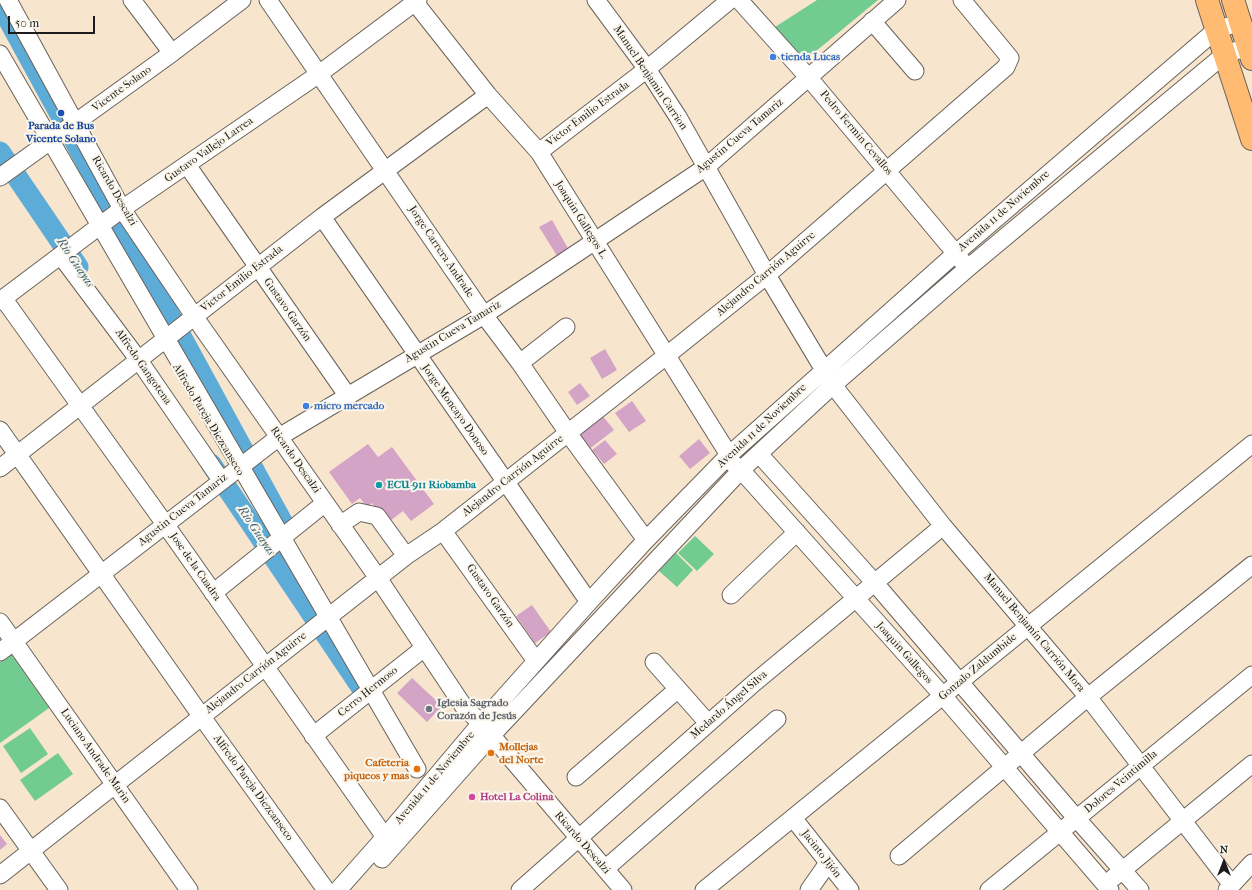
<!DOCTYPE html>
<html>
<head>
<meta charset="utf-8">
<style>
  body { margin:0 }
  #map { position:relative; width:1252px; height:890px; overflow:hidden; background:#f7e5ce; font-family:"IM FELL French Canon",serif }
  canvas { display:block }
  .north { position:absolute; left:1204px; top:842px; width:40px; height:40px; -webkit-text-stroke:3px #fbf7ec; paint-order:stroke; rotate:0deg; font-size:11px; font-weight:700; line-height:16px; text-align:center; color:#1c1c1c }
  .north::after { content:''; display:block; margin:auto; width:14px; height:18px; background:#1c1c1c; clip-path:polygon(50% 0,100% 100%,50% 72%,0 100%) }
  .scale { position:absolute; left:8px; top:16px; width:87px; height:18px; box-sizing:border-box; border:2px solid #1c1c1c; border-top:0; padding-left:5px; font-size:12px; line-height:14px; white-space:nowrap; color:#1c1c1c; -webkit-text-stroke:3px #fbf7ec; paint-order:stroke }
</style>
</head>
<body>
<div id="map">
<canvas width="1252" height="890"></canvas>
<div class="north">N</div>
<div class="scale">50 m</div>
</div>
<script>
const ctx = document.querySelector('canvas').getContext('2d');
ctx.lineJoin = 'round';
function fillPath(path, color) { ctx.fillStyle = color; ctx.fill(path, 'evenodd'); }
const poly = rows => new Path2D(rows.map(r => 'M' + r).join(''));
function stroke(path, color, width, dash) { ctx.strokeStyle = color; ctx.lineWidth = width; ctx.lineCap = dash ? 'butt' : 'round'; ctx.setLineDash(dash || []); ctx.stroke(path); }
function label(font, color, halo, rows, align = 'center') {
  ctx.font = font + ' "IM FELL French Canon",serif'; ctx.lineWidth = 4; ctx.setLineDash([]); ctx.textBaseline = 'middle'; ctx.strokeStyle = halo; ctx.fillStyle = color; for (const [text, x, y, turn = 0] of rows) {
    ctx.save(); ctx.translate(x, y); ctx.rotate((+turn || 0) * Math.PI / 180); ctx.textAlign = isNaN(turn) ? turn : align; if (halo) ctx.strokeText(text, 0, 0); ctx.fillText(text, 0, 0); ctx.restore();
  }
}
fillPath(poly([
  [817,0,878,0,804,61,775,27],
  [695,536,714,554,697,571,678,553],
  [676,553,693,570,677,587,659,571],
  [11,654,49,708,0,743,0,662],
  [30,728,48,754,21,773,3,746],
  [58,753,73,774,35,801,20,780]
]), '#72cb91');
stroke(poly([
  [0,4,285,527],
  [0,152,78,267],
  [211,464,363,690]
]), '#5dacd7', 21);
fillPath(poly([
  [552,220,570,252,559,259,539,227],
  [605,349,617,370,602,379,590,358],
  [580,383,590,396,577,405,568,392],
  [632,401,646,421,629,432,615,413],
  [601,414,614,430,588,450,576,433],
  [699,439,710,453,690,469,679,456],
  [605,440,617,454,604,464,592,450],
  [368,444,378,457,392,447,434,504,411,521,403,511,386,524,372,503,367,507,360,498,352,504,329,472],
  [532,605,551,632,535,643,516,616],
  [412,678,442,706,427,722,397,693],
  [0,835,7,844,0,850]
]), '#d4a4c7');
const minor = poly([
  [8,0,122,209,194,316,378,578,464,707,481,723,623,890],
  [132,0,172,53],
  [268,0,484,315,520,363,568,433,646,540],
  [413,0,488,95,539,152,729,455,730,461,741,470,944,697,1110,890],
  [596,0,647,69,678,117,767,275,833,385,943,526,1088,697,1232,885],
  [739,0,809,78,962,261],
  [872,21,915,71],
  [0,54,417,769],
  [539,152,647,69,730,0],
  [187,165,347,395],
  [0,177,172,53,242,0],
  [322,217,589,602],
  [61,256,138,359,221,480],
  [3,298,165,524,385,837],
  [0,301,122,209,319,74,418,0],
  [520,363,566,327],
  [0,430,202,717,326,890],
  [759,454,874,582,1077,819,1140,890],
  [0,468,322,217,488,95],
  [340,525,359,512,377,516,406,556],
  [443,531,536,661],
  [213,593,325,503],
  [731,595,797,532],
  [0,622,189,890],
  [0,652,279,437,484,315,706,167,897,0],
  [654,662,708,723],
  [313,736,424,648],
  [576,777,678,689],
  [0,808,59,890],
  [793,818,850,890],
  [899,856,1088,697,1252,565],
  [382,859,491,736,741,470,833,385,968,268,1225,54,1248,47],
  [605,869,777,719],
  [0,875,406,556,443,531,666,356,767,275,1006,67,1010,58,962,0],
  [1113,878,1252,764],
  [338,890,385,837,481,723,589,602,646,540,729,455,956,253,1216,30,1241,22],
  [520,890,754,683,943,526],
  [704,890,1252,444],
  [809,890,828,863],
  [989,890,1252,675],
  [1227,890,1252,863]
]);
const major = poly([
  [1207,0,1252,139],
  [1233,0,1252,59]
]);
stroke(minor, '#69625a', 19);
stroke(major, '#69625a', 24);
stroke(minor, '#fff', 17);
stroke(major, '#ffbb71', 22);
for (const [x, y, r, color] of [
  [773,57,4,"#3f7fe0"],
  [61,113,4,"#1a4fb4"],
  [306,406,4,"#3f7fe0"],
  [379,485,4,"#0f9aa8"],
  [429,709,4,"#6b7280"],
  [491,753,4,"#e8710a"],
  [417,769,4,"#e8710a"],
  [472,797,4,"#d1479c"]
]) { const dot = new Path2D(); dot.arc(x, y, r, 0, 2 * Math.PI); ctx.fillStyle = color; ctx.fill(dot); stroke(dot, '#fbf7ec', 1.5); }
label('bold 11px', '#366cbe', '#fbf7ec', [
  ["tienda Lucas",781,57],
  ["micro mercado",314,406]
], 'left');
label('11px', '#1c1c1c', '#fbf7ec', [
  ["Manuel Benjamin Carrion",650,78,56],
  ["Vicente Solano",122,89,-36],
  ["Victor Emilio Estrada",588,114,-37],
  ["Pedro Fermin Cevallos",856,133,50],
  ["Agustin Cueva Tamariz",740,136,-40],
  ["Gustavo Vallejo Larrea",209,150,-35],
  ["Ricardo Descalzi",114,191,60],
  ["Avenida 11 de Noviembre",1004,211,-41],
  ["Joaquin Gallegos L.",581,220,58],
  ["Jorge Carrera Andrade",441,252,56],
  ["Alejandro Carrión Aguirre",766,274,-40],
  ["Victor Emilio Estrada",242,279,-38],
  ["Gustavo Garzón",287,310,55],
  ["Agustin Cueva Tamariz",453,332,-31],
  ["Alfredo Gangotena",143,367,55],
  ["Jorge Moncayo Donoso",455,410,55],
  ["Alfredo Pareja Diezcanseco",208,420,59],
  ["Avenida 11 de Noviembre",762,426,-43],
  ["Ricardo Descalzi",295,460,55],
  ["Alejandro Carrión Aguirre",513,476,-38],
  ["Agustin Cueva Tamariz",183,510,-38],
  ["Jose de la Cuadra",195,567,55],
  ["Gustavo Garzón",490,596,55],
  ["Manuel Benjamín Carrión Mora",1034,633,50],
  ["Joaquin Gallegos",904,653,48],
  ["Gonzalo Zaldumbide",978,667,-40],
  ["Alejandro Carrión Aguirre",256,673,-38],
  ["Cerro Hermoso",368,692,-39],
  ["Medardo Ángel Silva",729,705,-41],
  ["Luciano Andrade Marin",95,756,55],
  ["Avenida 11 de Noviembre",435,778,-50],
  ["Dolores Veintimilla",1121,782,-40],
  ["Alfredo Pareja Diezcanseco",253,788,54],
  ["Ricardo Descalzi",582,843,49],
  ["Jacinto Jijón",821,854,52]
]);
label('bold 11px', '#164399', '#fbf7ec', [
  ["Parada de Bus",61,126],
  ["Vicente Solano",61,139]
]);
label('bold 11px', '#0d838f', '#fbf7ec', [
  ["ECU-911 Riobamba",387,485]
], 'left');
label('bold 11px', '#5b616d', '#fbf7ec', [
  ["Iglesia Sagrado",437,703],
  ["Corazón de Jesús",437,716]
], 'left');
label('bold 11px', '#c56008', '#fbf7ec', [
  ["Mollejas",499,747],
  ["del Norte",499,760],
  ["Cafeteria",409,763,"right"],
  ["piqueos y mas",409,776,"right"]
], 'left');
label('bold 11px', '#b23c85', '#fbf7ec', [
  ["Hotel La Colina",480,797]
], 'left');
label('italic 12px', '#395d70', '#fbf7ec', [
  ["Rio Guayas",75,263,56],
  ["Rio Guayas",256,531,56]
]);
</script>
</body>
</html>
